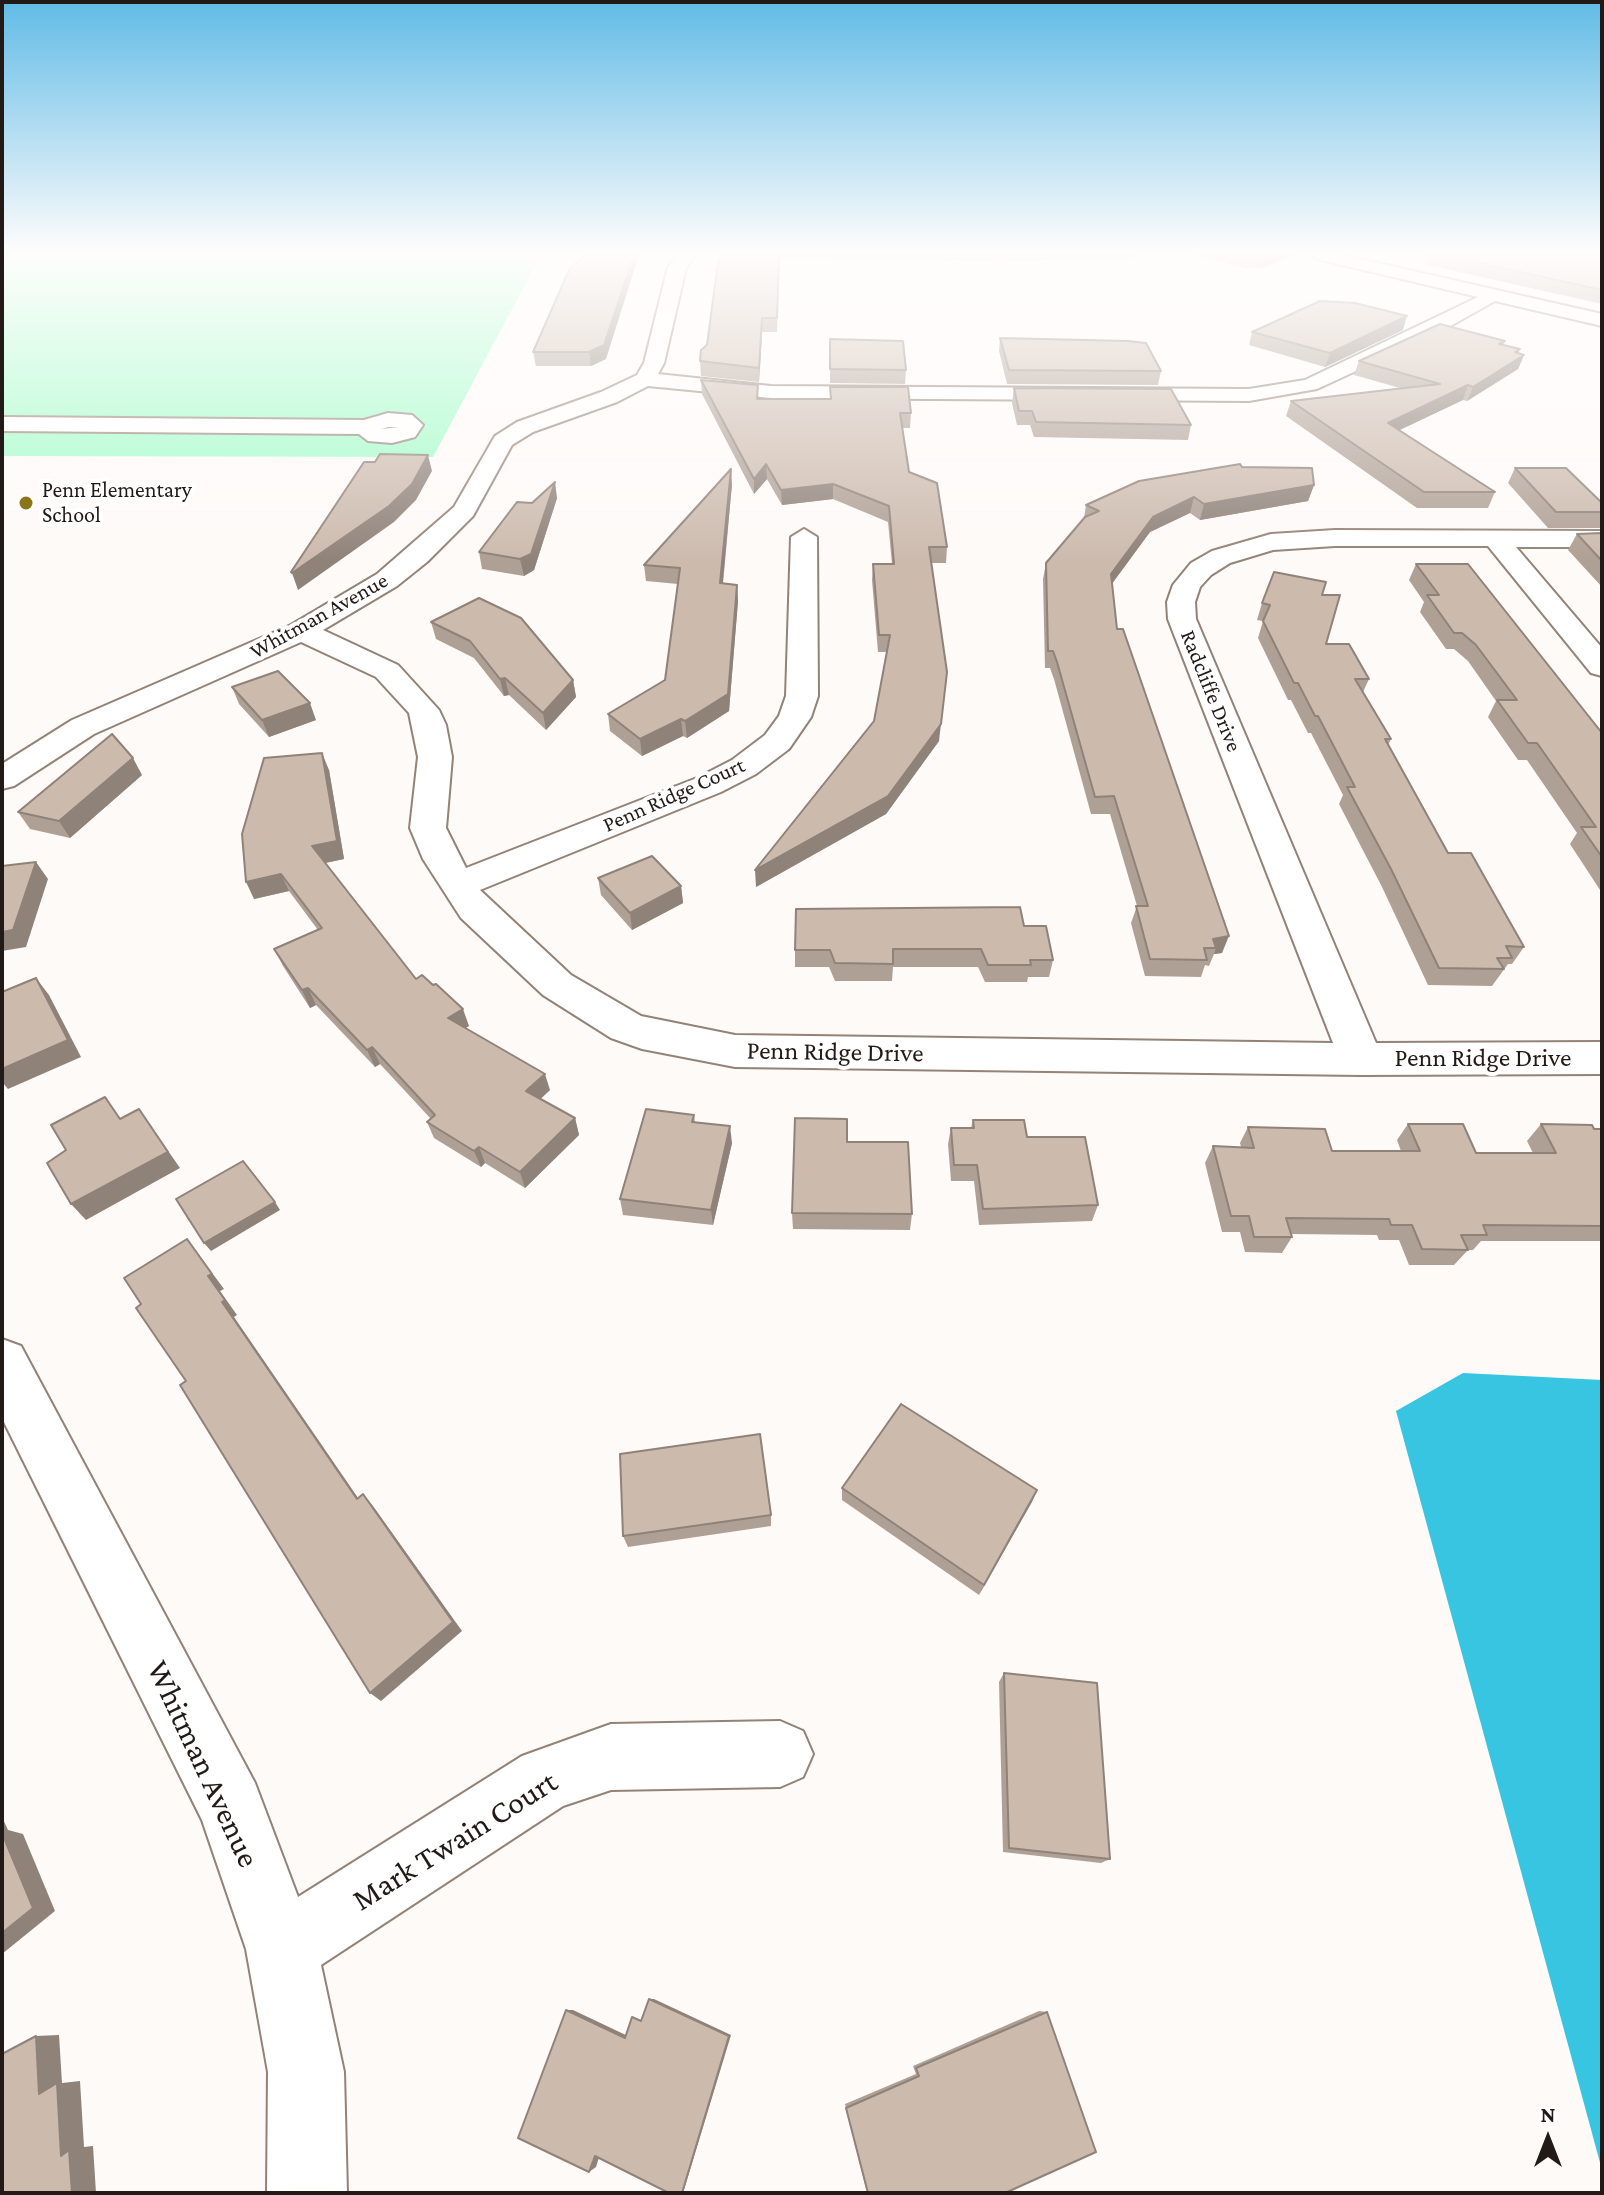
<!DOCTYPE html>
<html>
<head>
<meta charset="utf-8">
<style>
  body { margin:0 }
  #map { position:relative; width:1604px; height:2195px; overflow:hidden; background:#fefaf8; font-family:"Crimson Pro",serif }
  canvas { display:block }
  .frame { position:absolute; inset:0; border:4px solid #211a16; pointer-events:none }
  .north { position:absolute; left:1508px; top:2099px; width:80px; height:80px; -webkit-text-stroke:6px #fff; paint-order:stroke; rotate:0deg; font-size:22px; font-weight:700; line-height:32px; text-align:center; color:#211a16 }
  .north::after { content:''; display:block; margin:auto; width:28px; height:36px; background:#211a16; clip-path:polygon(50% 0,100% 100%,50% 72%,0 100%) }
</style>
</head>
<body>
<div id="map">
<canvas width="1604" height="2195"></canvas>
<div class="frame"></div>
<div class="north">N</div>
</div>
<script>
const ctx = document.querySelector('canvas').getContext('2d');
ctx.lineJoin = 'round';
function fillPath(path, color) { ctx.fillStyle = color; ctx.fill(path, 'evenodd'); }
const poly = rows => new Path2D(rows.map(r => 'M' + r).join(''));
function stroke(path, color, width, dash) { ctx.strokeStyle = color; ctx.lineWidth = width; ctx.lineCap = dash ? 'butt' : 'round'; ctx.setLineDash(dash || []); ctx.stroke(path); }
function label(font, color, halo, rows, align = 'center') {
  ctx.font = font + ' "Crimson Pro",serif'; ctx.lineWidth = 8; ctx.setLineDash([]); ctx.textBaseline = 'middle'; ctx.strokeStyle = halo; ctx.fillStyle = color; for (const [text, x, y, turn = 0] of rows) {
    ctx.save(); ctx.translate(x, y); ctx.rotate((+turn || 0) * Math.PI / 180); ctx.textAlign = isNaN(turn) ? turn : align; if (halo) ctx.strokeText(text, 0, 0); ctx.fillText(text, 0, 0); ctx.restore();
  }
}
fillPath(poly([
  [2,255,541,255,433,457,2,456]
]), '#9ffcc7');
fillPath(poly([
  [1463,1373,1602,1380,1602,2170,1396,1411]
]), '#38c5e2');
const minor = poly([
  [678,255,695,255,686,268,664,363,658,374,771,386,1249,389,1305,380,1478,297,1317,259,1315,255,1343,255,1602,314,1602,326,1495,301,1436,334,1317,389,1249,401,771,398,648,386,617,402,533,432,512,445,473,516,427,562,397,586,323,630,398,665,439,710,446,725,452,757,446,828,466,868,697,778,732,760,765,735,779,716,786,696,791,537,804,529,817,537,818,696,811,717,789,749,756,774,721,792,480,890,571,975,641,1016,735,1035,1333,1043,1168,619,1167,602,1173,585,1191,563,1212,551,1271,534,1335,530,1602,531,1602,547,1516,547,1602,648,1602,676,1591,673,1488,546,1335,546,1273,550,1230,563,1211,575,1200,587,1195,602,1196,619,1376,1043,1602,1042,1602,1074,1361,1075,735,1067,642,1049,611,1038,543,995,461,918,423,859,410,828,418,757,409,713,376,677,301,642,94,734,14,786,2,789,2,764,72,720,291,625,377,574,454,507,495,436,517,422,601,392,637,375,644,363,668,267,678,255],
  [388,413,412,415,423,425,415,437,392,443,368,441,359,434,2,431,2,417,364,420,388,413],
  [389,427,399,427,381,429,389,427],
  [2,1339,21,1346,255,1783,298,1897,522,1756,611,1724,780,1721,803,1731,813,1754,803,1777,780,1787,611,1790,563,1806,321,1965,344,2072,347,2193,267,2193,268,2072,246,1949,202,1820,2,1418,2,1339]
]);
stroke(minor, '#938276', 4);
fillPath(minor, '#fff');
fillPath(poly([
  [719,255,1134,255,1133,258,1005,261,780,257,777,332,762,332,759,382,701,376,700,361,707,345],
  [1194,255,1294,255,1262,268,1246,268],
  [1427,255,1602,255,1602,304,1424,264],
  [569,270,606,359,591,366,536,366,533,352],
  [1403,330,1325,367,1249,345,1252,332],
  [1000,338,1161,371,1158,385,1007,384,999,351],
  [830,339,906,370,905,384,830,383],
  [1505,341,1503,345,1518,353,1524,355,1518,369,1467,401,1463,400,1399,430,1495,492,1488,508,1417,508,1286,416,1291,401,1400,388,1354,375,1359,361],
  [701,380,758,385,758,399,911,413,910,428,902,428,909,472,947,547,946,563,931,563,939,741,886,814,756,887,874,721,887,652,878,652,872,580,873,564,892,564,888,522,833,499,782,505,767,479,754,494,702,394],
  [1014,388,1191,425,1188,440,1034,437,1030,425,1017,425,1012,403],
  [1242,467,1314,485,1308,501,1200,520,1190,513,1150,532,1112,584,1117,629,1222,953,1214,954,1209,966,1205,965,1201,977,1145,976,1131,923,1137,906,1110,814,1091,814,1054,679,1050,668,1045,668,1043,579,1046,563,1084,518,1086,505],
  [1515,468,1602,503,1602,528,1548,528,1508,483],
  [732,484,723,584,737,585,738,601,729,711,687,738,683,736,642,756,610,731,608,714,665,680,678,584,646,581,644,565],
  [557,498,534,570,524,576,482,569,479,552,532,503],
  [1602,533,1602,587,1568,550,1577,534],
  [1416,564,1602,733,1602,893,1570,844,1577,833,1527,760,1518,760,1488,717,1496,701,1468,661,1454,649,1446,649,1420,612,1424,602,1409,580],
  [1322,595,1326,644,1369,679,1363,692,1391,739,1388,745,1448,853,1524,947,1512,964,1508,964,1492,986,1428,985,1382,887,1339,804,1343,795,1311,733,1308,733,1291,700,1288,700,1258,638,1263,621,1257,620,1262,603],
  [431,622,573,680,576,697,546,730,509,695,504,696,474,658,436,639],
  [232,687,316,720,269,737,239,704],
  [329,770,344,859,325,863,416,979,469,1026,465,1028,550,1090,540,1099,575,1118,579,1135,525,1188,485,1163,481,1167,434,1138,427,1122,431,1119,380,1064,375,1067,316,1005,310,1008,283,966,274,949,318,930,289,891,254,899],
  [142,775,70,838,30,829,18,812],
  [598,878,681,886,683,903,632,930,601,895],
  [1024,926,1053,960,1049,977,1028,977,1027,982,985,982,978,967,893,967,892,981,835,981,829,967,795,967,795,950],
  [694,1115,695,1122,732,1143,713,1225,623,1215,620,1199],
  [973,1120,1027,1137,1098,1205,1092,1221,979,1225,974,1181,951,1181,948,1144,951,1128,971,1128],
  [1408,1124,1476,1153,1533,1153,1527,1141,1541,1124,1602,1129,1602,1241,1481,1241,1473,1250,1468,1250,1454,1265,1409,1265,1399,1240,1379,1240,1377,1235,1291,1234,1292,1237,1282,1253,1245,1252,1240,1232,1222,1232,1205,1163,1213,1146,1241,1147,1240,1143,1248,1127,1332,1151,1401,1151,1397,1140],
  [847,1142,912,1214,910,1230,793,1229,792,1213],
  [842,1488,1037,1490,979,1595,842,1500],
  [771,1515,771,1526,628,1547,623,1536],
  [1004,1673,1110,1859,1101,1863,1003,1852,999,1682],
  [1039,2011,1047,2012,867,2193,845,2104,916,2074,913,2066]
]), '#afa095');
fillPath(poly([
  [634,255,639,255,606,359,591,366,589,352],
  [1265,255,1294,255,1262,268],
  [1407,316,1403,330,1325,367,1330,353],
  [762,318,762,332,759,382,759,368],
  [1520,349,1515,361,1524,355,1518,369,1467,401,1473,387],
  [1468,385,1463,400,1383,438,1388,423],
  [428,455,432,471,416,500,394,522,298,590,292,573],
  [766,464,767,479,754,494,754,479],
  [731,469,732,484,721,600,720,583],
  [555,482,557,498,534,570,524,576,520,559],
  [833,484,833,499,782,505,781,490],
  [1314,485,1308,501,1200,520,1204,504],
  [1194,497,1190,513,1150,532,1107,590,1111,574,1153,517],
  [737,585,738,601,729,711,687,738,685,721],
  [947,672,939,741,886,814,756,887,755,870],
  [505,678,509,695,504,696,500,679],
  [573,680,576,697,546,730,543,713],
  [310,703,316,720,269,737,262,720],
  [681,719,683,736,642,756,640,739],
  [322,753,329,770,344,859,320,864,312,846],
  [133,758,142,775,70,838,59,821],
  [36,862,48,879,26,947,2,951,2,932],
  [281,874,289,891,254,899,246,882],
  [681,886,683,903,632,930,630,913],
  [1229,936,1222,953,1214,954,1216,948,1213,939],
  [36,978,49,995,81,1057,8,1089,2,1082,2,1069],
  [308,988,316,1005,310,1008,302,990],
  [463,1009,469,1026,454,1035,448,1018],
  [372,1047,380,1064,375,1067,367,1050],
  [545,1074,550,1090,531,1108,526,1091],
  [139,1109,180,1168,86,1220,71,1204],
  [575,1118,579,1135,525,1188,520,1172],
  [730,1126,732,1143,713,1225,711,1210],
  [479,1147,485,1163,481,1167,474,1151],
  [275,1202,280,1210,211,1251,204,1243],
  [187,1239,224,1289,220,1291,237,1315,234,1317,367,1511,357,1499,222,1302],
  [1037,1490,1032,1502,979,1595,984,1585],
  [363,1494,373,1506,462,1631,381,1701,370,1693],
  [2,1817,8,1830,23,1834,55,1911,2,1954],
  [649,1999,654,1999,731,2035,683,2193,682,2193],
  [566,2010,573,2010,630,2037,625,2038],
  [59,2035,62,2083,80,2081,84,2147,93,2146,96,2193,72,2193,39,2094,36,2036],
  [601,2151,596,2167,589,2172,595,2156]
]), '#8f8279');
const building = poly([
  [584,255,634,255,604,345,589,352,533,352,569,270,584,255],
  [719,255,779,255,777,318,762,318,759,368,700,361,701,350,707,345,719,255],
  [1444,255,1602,255,1602,290,1444,255],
  [1320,301,1355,303,1407,316,1330,353,1252,332,1320,301],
  [1440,324,1505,341,1499,344,1520,349,1515,352,1524,355,1473,387,1468,385,1388,423,1495,492,1424,492,1291,401,1440,384,1359,361,1440,324],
  [1000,338,1128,341,1146,343,1161,371,1009,370,1000,338],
  [830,339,903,341,906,370,830,369,830,339],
  [701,380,758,385,757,399,831,399,830,387,908,387,911,413,900,413,909,472,937,483,947,547,929,547,947,672,941,724,888,796,755,870,874,721,890,635,879,635,873,564,894,564,889,506,833,484,781,490,766,464,754,479,701,380],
  [1014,388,1171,389,1191,425,1036,422,1032,411,1019,411,1014,388],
  [380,454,428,455,412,484,389,506,292,573,291,572,364,462,375,462,380,454],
  [1240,464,1242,467,1312,468,1314,485,1204,504,1194,497,1153,517,1111,574,1117,629,1123,629,1229,936,1213,939,1216,948,1204,948,1207,960,1150,959,1136,906,1148,906,1114,796,1095,797,1057,662,1053,651,1048,651,1046,563,1085,517,1099,511,1086,505,1139,481,1240,464],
  [1515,468,1566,468,1602,503,1602,512,1556,512,1515,468],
  [731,469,720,583,737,585,728,694,685,721,681,719,640,739,608,714,665,680,680,568,644,565,731,469],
  [555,482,531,554,520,559,479,552,517,502,532,503,555,482],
  [1602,533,1602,561,1577,534,1602,533],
  [1416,564,1468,564,1602,733,1602,857,1581,827,1596,827,1537,743,1528,743,1497,700,1517,700,1476,645,1462,633,1454,633,1427,595,1439,595,1416,564],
  [1274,572,1326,582,1322,595,1340,595,1326,644,1349,644,1369,679,1355,679,1391,739,1385,739,1448,853,1471,853,1524,947,1506,946,1512,958,1497,958,1504,969,1439,968,1391,869,1347,787,1355,787,1318,716,1315,716,1298,683,1294,683,1263,621,1270,605,1262,603,1274,572],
  [479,598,521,618,573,680,543,713,505,678,500,679,470,641,431,622,479,598],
  [278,671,310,703,262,720,232,687,278,671],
  [112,734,133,758,59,821,18,812,112,734],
  [322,753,337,841,312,846,416,979,422,975,433,985,436,984,463,1009,448,1018,545,1074,526,1091,575,1118,520,1172,479,1147,474,1151,427,1122,435,1115,372,1047,367,1050,308,988,302,990,274,949,322,928,281,874,246,882,242,834,264,758,322,753],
  [652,856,681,886,630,913,598,878,652,856],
  [36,862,13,930,2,932,2,866,36,862],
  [1020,907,1024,926,1046,926,1053,960,1030,960,1031,965,988,965,981,949,893,949,893,964,835,963,830,950,795,950,796,909,1020,907],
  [36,978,68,1040,2,1069,2,992,36,978],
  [105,1097,120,1119,139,1109,168,1152,71,1204,47,1163,66,1150,51,1125,105,1097],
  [646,1109,694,1115,692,1122,730,1126,711,1210,620,1199,646,1109],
  [795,1118,847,1119,847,1142,908,1142,912,1214,792,1213,795,1118],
  [973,1120,1024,1120,1027,1137,1085,1137,1098,1205,983,1209,977,1165,954,1165,951,1128,974,1128,973,1120],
  [1408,1124,1463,1124,1476,1153,1556,1153,1541,1124,1592,1125,1594,1129,1602,1129,1602,1226,1483,1225,1487,1235,1461,1235,1468,1250,1422,1249,1412,1225,1391,1225,1389,1219,1286,1218,1292,1237,1254,1237,1249,1216,1231,1216,1213,1146,1254,1148,1248,1127,1325,1129,1332,1151,1420,1151,1408,1124],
  [243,1161,275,1202,204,1243,176,1199,243,1161],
  [187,1239,212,1274,208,1276,225,1300,222,1302,357,1499,363,1494,453,1622,370,1693,180,1385,186,1381,136,1308,141,1304,124,1278,187,1239],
  [901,1404,1037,1490,984,1585,842,1488,901,1404],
  [760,1434,771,1515,623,1536,620,1454,760,1434],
  [1004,1673,1097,1683,1110,1859,1009,1848,1004,1673],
  [2,1833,33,1908,2,1933,2,1833],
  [649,1999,729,2036,682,2193,669,2193,595,2156,589,2172,518,2138,566,2010,625,2038,632,2017,641,2021,649,1999],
  [1047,2012,1096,2152,1005,2193,868,2193,846,2108,919,2076,916,2068,1047,2012],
  [36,2036,39,2094,57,2083,61,2156,69,2150,72,2193,2,2193,2,2054,36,2036]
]);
fillPath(building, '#ccbaad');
stroke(building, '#8f8279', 2);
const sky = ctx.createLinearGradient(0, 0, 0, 562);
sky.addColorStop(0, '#61bbe6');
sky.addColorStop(0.45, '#fffdfc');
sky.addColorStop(1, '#fffdfc00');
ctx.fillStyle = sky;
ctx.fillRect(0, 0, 1604, 562);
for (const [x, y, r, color] of [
  [26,503,8,"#8a7518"]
]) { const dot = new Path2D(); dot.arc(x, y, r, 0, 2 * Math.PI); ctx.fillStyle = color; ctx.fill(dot); stroke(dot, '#fff', 3); }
label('22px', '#211a16', '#fff', [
  ["Penn Elementary",42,490],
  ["School",42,515]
], 'left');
label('22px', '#211a16', '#fff', [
  ["Whitman Avenue",319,616,-29],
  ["Radcliffe Drive",1211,691,68],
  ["Penn Ridge Court",674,795,-24]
]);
label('26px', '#211a16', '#fff', [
  ["Penn Ridge Drive",835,1052,1],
  ["Penn Ridge Drive",1483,1058]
]);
label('32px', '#211a16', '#fff', [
  ["Whitman Avenue",203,1764,65],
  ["Mark Twain Court",455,1841,-32]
]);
</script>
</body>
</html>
